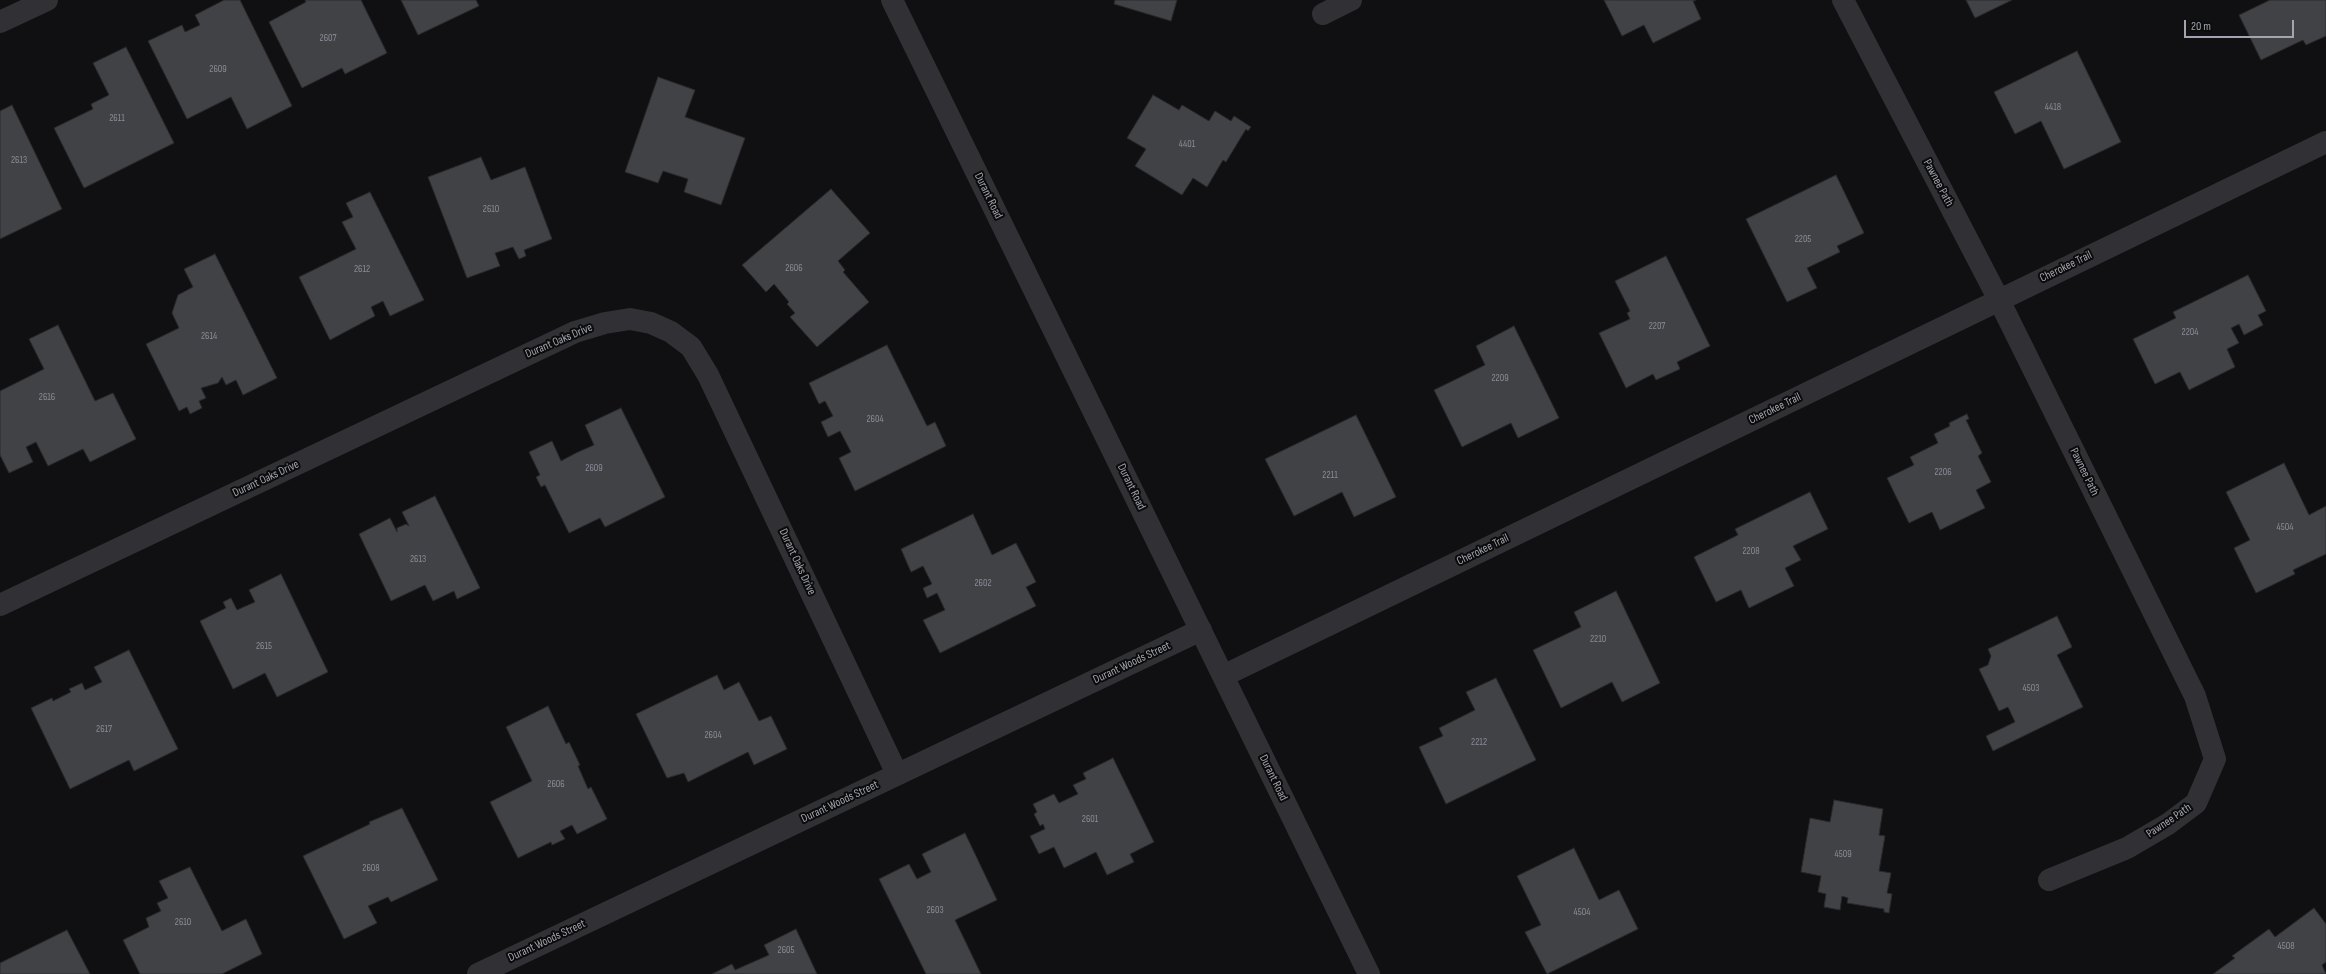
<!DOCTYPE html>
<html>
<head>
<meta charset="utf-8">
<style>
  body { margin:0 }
  #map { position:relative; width:2326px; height:974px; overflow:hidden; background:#100f11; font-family:"Sofia Sans Condensed",sans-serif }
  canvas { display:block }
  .scale { position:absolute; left:2184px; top:20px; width:110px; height:18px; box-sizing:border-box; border:2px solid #a2a4b0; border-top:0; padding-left:5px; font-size:12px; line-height:14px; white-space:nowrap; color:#a2a4b0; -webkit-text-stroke:3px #0b0b0b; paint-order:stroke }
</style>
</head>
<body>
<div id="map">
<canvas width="2326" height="974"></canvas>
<div class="scale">20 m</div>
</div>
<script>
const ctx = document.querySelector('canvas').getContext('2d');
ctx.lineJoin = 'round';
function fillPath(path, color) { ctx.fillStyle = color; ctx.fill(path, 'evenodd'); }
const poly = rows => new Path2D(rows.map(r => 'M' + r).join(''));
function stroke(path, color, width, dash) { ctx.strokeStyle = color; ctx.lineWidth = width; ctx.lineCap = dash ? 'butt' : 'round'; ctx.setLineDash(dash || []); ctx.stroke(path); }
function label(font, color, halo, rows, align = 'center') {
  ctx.font = font + ' "Sofia Sans Condensed",sans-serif'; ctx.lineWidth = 4; ctx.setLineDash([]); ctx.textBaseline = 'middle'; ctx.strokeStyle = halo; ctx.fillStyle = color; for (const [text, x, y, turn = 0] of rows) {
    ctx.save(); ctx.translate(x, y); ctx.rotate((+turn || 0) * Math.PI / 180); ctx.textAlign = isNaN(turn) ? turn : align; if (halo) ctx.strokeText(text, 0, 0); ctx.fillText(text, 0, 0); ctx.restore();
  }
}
const building = poly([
  [224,0,240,0,292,106,247,129,231,97,187,119,148,41,182,25,185,32,200,25,195,15,224,0],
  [305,0,361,0,387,53,345,74,342,68,302,88,269,22,306,2,305,0],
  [401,0,476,0,479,6,418,35,401,0],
  [1115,0,1177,0,1171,21,1114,4,1115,0],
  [1604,0,1696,0,1693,1,1701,19,1653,43,1644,25,1622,36,1604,0],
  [1966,0,2012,0,1975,18,1966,0],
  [2270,0,2326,0,2326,36,2306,45,2303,40,2261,60,2239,15,2270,0],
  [126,47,174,143,84,188,54,128,93,109,91,104,109,95,93,63,126,47],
  [2077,51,2121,142,2064,169,2041,121,2015,134,1994,92,2077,51],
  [658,77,695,90,685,117,745,138,721,205,684,192,688,179,663,171,658,183,625,172,658,77],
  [1153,95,1179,110,1182,105,1209,121,1215,111,1231,121,1234,116,1251,127,1248,131,1246,129,1226,162,1223,160,1207,187,1193,178,1182,195,1135,166,1146,149,1127,138,1153,95],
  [12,105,62,209,0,239,0,111,12,105],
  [481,157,491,180,525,167,552,239,524,250,526,256,519,259,513,247,495,253,500,266,467,278,428,177,481,157],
  [1836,175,1864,233,1837,246,1840,252,1807,268,1817,288,1787,302,1746,219,1836,175],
  [831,189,870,233,838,261,845,270,843,272,869,302,817,347,790,317,795,313,787,304,789,302,774,284,766,292,742,265,831,189],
  [370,192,424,300,390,316,383,301,371,307,375,316,330,340,299,277,356,249,342,222,353,217,346,203,370,192],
  [215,254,277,378,243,395,236,380,226,385,222,377,218,383,201,388,206,398,199,401,202,408,190,414,187,407,179,411,146,344,179,328,172,313,178,295,193,287,184,269,215,254],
  [1666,256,1710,346,1677,362,1680,369,1656,380,1653,374,1626,388,1599,333,1630,319,1627,313,1630,311,1615,281,1666,256],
  [2248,275,2266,311,2258,315,2263,325,2244,335,2239,324,2231,328,2239,343,2227,349,2235,367,2189,390,2180,372,2155,384,2133,339,2176,318,2173,312,2248,275],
  [58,325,95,401,113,393,136,439,90,462,83,449,48,466,36,442,26,447,33,462,9,473,0,455,0,391,44,369,29,339,58,325],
  [1514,326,1559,418,1518,438,1511,423,1462,447,1434,390,1485,365,1476,346,1514,326],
  [887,345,927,426,935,422,946,446,855,491,839,458,851,452,840,431,828,437,821,422,833,416,825,401,819,404,809,383,887,345],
  [621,408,665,497,605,527,600,518,569,533,545,485,541,487,536,477,540,475,529,452,552,441,561,461,576,453,594,445,585,425,621,408],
  [1967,414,1969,419,1966,420,1982,453,1978,456,1991,482,1976,490,1985,508,1940,530,1932,512,1909,523,1887,478,1914,465,1910,457,1938,443,1934,434,1950,426,1949,423,1967,414],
  [1356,415,1396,497,1354,517,1342,492,1294,516,1265,459,1356,415],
  [2284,463,2309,515,2326,506,2326,554,2293,570,2295,574,2256,593,2234,548,2250,540,2226,492,2284,463],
  [1810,492,1828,529,1793,546,1801,560,1785,568,1794,586,1749,608,1741,590,1716,602,1694,557,1738,535,1735,529,1810,492],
  [435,496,480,588,457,599,454,591,433,601,425,585,391,601,359,534,390,518,397,532,397,528,406,524,409,526,402,512,435,496],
  [973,514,992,555,1016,543,1036,582,1026,587,1036,606,940,653,923,620,945,610,937,593,927,598,923,588,932,584,923,566,911,572,901,549,973,514],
  [281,574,328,672,277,697,265,673,233,689,200,621,226,608,223,602,231,598,237,610,255,602,249,590,281,574],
  [1616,591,1660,683,1622,702,1612,682,1561,708,1533,650,1581,627,1574,612,1616,591],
  [2057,616,2072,647,2057,655,2083,707,1993,751,1986,736,2015,722,2008,707,1999,711,1979,669,1988,665,1991,656,1988,649,2057,616],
  [129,650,178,749,134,771,129,760,70,789,31,708,52,698,53,701,71,692,69,689,82,683,85,690,102,682,94,667,129,650],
  [717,675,724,690,739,682,759,721,771,716,787,749,754,765,748,752,688,782,684,773,667,778,636,714,717,675],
  [1496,678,1536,760,1446,804,1419,747,1443,736,1439,728,1475,710,1466,692,1496,678],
  [548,706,566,744,569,742,580,765,578,766,588,789,591,787,607,819,577,834,572,825,560,831,565,839,552,845,551,842,518,858,490,802,532,781,506,727,548,706],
  [1113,758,1154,842,1130,854,1134,862,1107,875,1096,852,1064,868,1054,847,1039,854,1030,836,1045,829,1043,824,1040,826,1034,814,1037,812,1033,804,1054,794,1059,803,1078,794,1073,785,1086,779,1083,773,1113,758],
  [1834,800,1883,809,1879,835,1885,836,1879,871,1891,873,1887,893,1892,894,1889,913,1884,912,1884,909,1847,903,1848,898,1842,896,1840,910,1824,907,1826,894,1818,892,1821,876,1801,872,1810,818,1830,822,1834,800],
  [402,808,438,880,391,902,388,897,368,906,377,923,344,939,303,856,370,824,369,822,402,808],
  [965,833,997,900,955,920,981,974,926,974,879,879,909,864,917,879,931,872,922,854,965,833],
  [1574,848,1599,900,1619,890,1638,929,1547,974,1525,932,1541,925,1517,876,1574,848],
  [190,867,222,931,246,919,262,954,222,974,140,974,123,940,149,927,146,918,161,911,157,903,168,898,159,881,190,867],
  [2314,908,2326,924,2326,962,2322,965,2326,974,2213,974,2235,958,2232,956,2269,929,2275,937,2314,908],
  [796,929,817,974,712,974,732,964,735,970,769,955,764,945,796,929],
  [67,930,90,974,0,974,0,963,67,930]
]);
fillPath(building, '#414246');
stroke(building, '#2a2a2c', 1);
stroke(poly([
  [892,0,1369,974],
  [1843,0,1999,300,2195,696,2215,759,2196,803,2168,824,2127,848,2049,880],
  [1323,14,1351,0],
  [0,22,47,0],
  [0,605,575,332,605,323,630,319,651,323,671,332,691,347,708,375,897,774],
  [1223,676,2326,142],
  [478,974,1201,630]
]), '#313135', 22);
label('10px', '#8a8c96', null, [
  ["2607",328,38],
  ["2609",218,69],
  ["4418",2053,107],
  ["2611",117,118],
  ["4401",1187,144],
  ["2613",19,160],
  ["2610",491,209],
  ["2205",1803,239],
  ["2606",794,268],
  ["2612",362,269],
  ["2207",1657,326],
  ["2204",2190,332],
  ["2614",209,336],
  ["2209",1500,378],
  ["2616",47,397],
  ["2604",875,419],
  ["2609",594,468],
  ["2206",1943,472],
  ["2211",1330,475],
  ["4504",2285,527],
  ["2208",1751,551],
  ["2613",418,559],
  ["2602",983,583],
  ["2210",1598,639],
  ["2615",264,646],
  ["4503",2031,688],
  ["2617",104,729],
  ["2604",713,735],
  ["2212",1479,742],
  ["2606",556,784],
  ["2601",1090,819],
  ["4509",1843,854],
  ["2608",371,868],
  ["2603",935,910],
  ["4504",1582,912],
  ["2610",183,922],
  ["4508",2286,946],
  ["2605",786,950]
]);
label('12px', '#a2a4b0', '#0b0b0b', [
  ["Pawnee Path",1938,183,62],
  ["Durant Road",988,196,64],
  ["Cherokee Trail",2066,267,-26],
  ["Durant Oaks Drive",559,341,-23],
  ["Cherokee Trail",1775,409,-26],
  ["Pawnee Path",2084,472,64],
  ["Durant Oaks Drive",266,479,-25],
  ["Durant Road",1131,487,64],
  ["Cherokee Trail",1483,550,-26],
  ["Durant Oaks Drive",797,562,65],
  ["Durant Woods Street",1132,663,-25],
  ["Durant Road",1273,778,64],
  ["Durant Woods Street",840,802,-25],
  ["Pawnee Path",2169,821,-34],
  ["Durant Woods Street",547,941,-25]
]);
</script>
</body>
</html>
